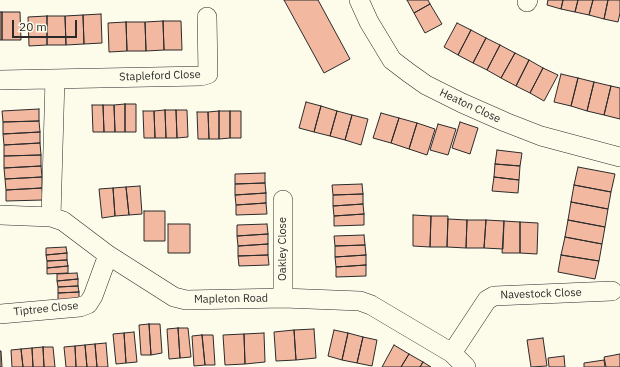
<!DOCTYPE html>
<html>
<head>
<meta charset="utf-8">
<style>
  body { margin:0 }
  #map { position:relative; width:620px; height:367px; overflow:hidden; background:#fdfbea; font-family:"IBM Plex Sans",sans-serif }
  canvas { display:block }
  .scale { position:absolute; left:12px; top:20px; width:65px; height:18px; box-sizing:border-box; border:2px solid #2b2b2b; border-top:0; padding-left:5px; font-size:12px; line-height:14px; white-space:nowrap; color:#2b2b2b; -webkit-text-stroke:3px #fdfbea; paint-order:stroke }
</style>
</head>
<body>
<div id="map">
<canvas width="620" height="367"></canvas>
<div class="scale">20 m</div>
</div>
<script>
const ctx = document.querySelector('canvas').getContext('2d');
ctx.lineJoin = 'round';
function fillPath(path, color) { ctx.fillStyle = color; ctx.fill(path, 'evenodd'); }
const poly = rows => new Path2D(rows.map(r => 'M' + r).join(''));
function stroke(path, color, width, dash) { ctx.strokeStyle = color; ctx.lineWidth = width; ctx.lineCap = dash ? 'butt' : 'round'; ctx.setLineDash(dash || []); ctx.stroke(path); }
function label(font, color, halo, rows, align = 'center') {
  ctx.font = font + ' "IBM Plex Sans",sans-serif'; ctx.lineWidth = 3; ctx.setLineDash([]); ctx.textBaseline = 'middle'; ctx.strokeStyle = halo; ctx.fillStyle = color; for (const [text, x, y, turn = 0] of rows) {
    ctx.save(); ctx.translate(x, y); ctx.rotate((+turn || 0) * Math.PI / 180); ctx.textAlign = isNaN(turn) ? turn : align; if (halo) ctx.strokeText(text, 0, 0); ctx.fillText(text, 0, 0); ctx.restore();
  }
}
const building = poly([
  [284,0,318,0,350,59,324,73,284,0],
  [407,0,428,0,430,4,414,13,407,0],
  [548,0,563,0,561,9,547,5,548,0],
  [563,0,578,0,575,12,561,9,563,0],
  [578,0,593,0,589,15,575,12,578,0],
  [593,0,608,0,604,19,589,15,593,0],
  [608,0,620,0,620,13,618,22,604,19,608,0],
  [430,4,442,24,425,33,414,13,430,4],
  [0,12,2,12,2,40,0,40,0,12],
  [2,12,20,12,21,40,2,40,2,12],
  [101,14,102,43,84,44,83,15,101,14],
  [83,15,84,44,66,45,65,16,83,15],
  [47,16,47,45,29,46,28,17,47,16],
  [47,16,65,16,66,45,47,45,47,16],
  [163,21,181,21,182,50,164,50,163,21],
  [163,21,164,50,146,51,145,22,163,21],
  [126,22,145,22,146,51,127,51,126,22],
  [126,22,127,51,109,52,108,23,126,22],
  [457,23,471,30,458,55,444,47,457,23],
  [471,30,486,38,473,63,458,55,471,30],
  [486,38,500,45,487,70,473,63,486,38],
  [500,45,515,53,501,78,487,70,500,45],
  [515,53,529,60,516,86,501,78,515,53],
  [529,60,543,68,530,93,516,86,529,60],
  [543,68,558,75,544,101,530,93,543,68],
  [561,74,578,78,571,106,554,102,561,74],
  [578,78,594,82,587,111,571,106,578,78],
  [594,82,611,86,604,115,587,111,594,82],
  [611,86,620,88,620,119,604,115,611,86],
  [306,102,321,106,314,132,299,128,306,102],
  [125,104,125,132,115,132,114,105,125,104],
  [125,104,136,104,136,132,125,132,125,104],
  [92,105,103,105,104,132,93,132,92,105],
  [103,105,114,105,115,132,104,132,103,105],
  [321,106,337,111,330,136,314,132,321,106],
  [39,109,39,121,3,122,2,111,39,109],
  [165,110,166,138,155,138,154,111,165,110],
  [165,110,176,110,177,138,166,138,165,110],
  [176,110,187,110,188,137,177,138,176,110],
  [143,111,154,111,155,138,144,138,143,111],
  [219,111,219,139,209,139,208,112,219,111],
  [219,111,230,111,230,138,219,139,219,111],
  [230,111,241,111,241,138,230,138,230,111],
  [337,111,352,115,345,140,330,136,337,111],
  [197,112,208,112,209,139,198,139,197,112],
  [381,113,399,118,391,143,373,138,381,113],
  [352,115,368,119,361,145,345,140,352,115],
  [399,118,417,123,409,149,391,143,399,118],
  [39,121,40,132,3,134,3,122,39,121],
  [460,122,478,128,470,154,452,148,460,122],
  [417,123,435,129,427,155,409,149,417,123],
  [438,124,456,129,448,155,430,150,438,124],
  [40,132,40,143,4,145,3,134,40,132],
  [40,143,41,155,4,156,4,145,40,143],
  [497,150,522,153,520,166,495,164,497,150],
  [41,155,41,166,4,168,4,156,41,155],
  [495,164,520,166,519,180,494,177,495,164],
  [41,166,42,177,5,179,4,168,41,166],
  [578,167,615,174,611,192,574,185,578,167],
  [265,173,265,183,235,184,235,174,265,173],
  [42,177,42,188,6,190,5,179,42,177],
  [494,177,519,180,518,193,492,191,494,177],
  [265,183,266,193,235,195,235,184,265,183],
  [362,184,363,194,333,195,332,185,362,184],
  [574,185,611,192,608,209,571,202,574,185],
  [140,186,142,214,129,215,126,187,140,186],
  [126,187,129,215,115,216,113,188,126,187],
  [42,188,43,200,6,201,6,190,42,188],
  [113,188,115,216,102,218,99,189,113,188],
  [266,193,266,203,236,205,235,195,266,193],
  [363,194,363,204,333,206,333,195,363,194],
  [571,202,608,209,605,227,568,220,571,202],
  [266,203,267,214,236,215,236,205,266,203],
  [363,204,364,214,334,216,333,206,363,204],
  [144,211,165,211,165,241,144,241,144,211],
  [364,214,364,225,334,226,334,216,364,214],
  [413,215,431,216,430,247,413,246,413,215],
  [431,216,448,216,447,247,430,247,431,216],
  [448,219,467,220,466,248,447,247,448,219],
  [467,220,486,220,484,248,466,248,467,220],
  [486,220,504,221,503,249,484,248,486,220],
  [568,220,605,227,602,244,565,237,568,220],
  [504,221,520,222,520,253,502,253,504,221],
  [520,222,538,223,537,254,520,253,520,222],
  [168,224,190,224,190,253,168,253,168,224],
  [267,224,268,234,237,236,237,225,267,224],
  [268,234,268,244,238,246,237,236,268,234],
  [364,235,365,245,335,246,334,236,364,235],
  [565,237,602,244,599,261,561,255,565,237],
  [268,244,268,255,238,256,238,246,268,244],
  [365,245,366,255,335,257,335,246,365,245],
  [66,247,67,253,46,255,46,248,66,247],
  [67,253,67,260,47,261,46,255,67,253],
  [268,255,269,265,239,266,238,256,268,255],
  [366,255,366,265,336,267,335,257,366,255],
  [561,255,599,261,595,279,558,272,561,255],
  [67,260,68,266,47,268,47,261,67,260],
  [366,265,366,276,336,277,336,267,366,265],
  [68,266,68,273,47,274,47,268,68,266],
  [77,273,78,279,57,281,57,274,77,273],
  [78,279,78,286,58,287,57,281,78,279],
  [78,286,79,292,58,293,58,287,78,286],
  [79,292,79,298,58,300,58,293,79,292],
  [149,324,151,355,141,355,139,325,149,324],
  [149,324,160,324,162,353,151,355,149,324],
  [178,328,180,358,169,359,167,329,178,328],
  [178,328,188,328,191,357,180,358,178,328],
  [314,329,316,358,296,360,294,330,314,329],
  [294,330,296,360,276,361,274,332,294,330],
  [334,330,348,333,342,360,328,356,334,330],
  [134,332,137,362,126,363,124,333,134,332],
  [124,333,126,363,116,364,113,334,124,333],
  [264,333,265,362,245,364,244,334,264,333],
  [348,333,363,337,357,363,342,360,348,333],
  [244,334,245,364,225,365,223,335,244,334],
  [202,335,205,365,194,366,192,336,202,335],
  [202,335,213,335,215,365,205,365,202,335],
  [363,337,377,340,372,366,357,363,363,337],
  [543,338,547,366,531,367,527,340,543,338],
  [106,343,108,367,97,367,95,344,106,343],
  [95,344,97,367,87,367,85,345,95,344],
  [85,345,87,367,76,367,75,346,85,345],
  [394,345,409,354,401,367,382,367,394,345],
  [75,346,76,367,66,367,64,347,75,346],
  [43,347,44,367,33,367,32,348,43,347],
  [43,347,53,347,55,367,44,367,43,347],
  [32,348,33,367,23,367,21,349,32,348],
  [21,349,23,367,12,367,11,350,21,349],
  [0,351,1,351,2,367,0,367,0,351],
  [409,354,423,362,420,367,401,367,409,354],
  [620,354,620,367,606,367,604,357,620,354],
  [564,356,565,367,549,367,548,358,564,356],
  [604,360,605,367,584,367,584,363,604,360],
  [423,362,431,367,420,367,423,362]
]);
fillPath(building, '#f2b8a0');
stroke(building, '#2b2b2b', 1);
const street = poly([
  [359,0,369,22,392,60,409,73,426,85,462,103,505,122,541,136,620,157],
  [527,2,528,0],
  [0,80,201,76,208,74,207,17],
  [283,200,283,298],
  [0,215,51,217,63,221,108,255,174,297,186,300,283,298,360,301,371,305,452,353,466,367],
  [51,217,55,79],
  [0,314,80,307,88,304,93,296,108,255],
  [452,353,487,300,494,296,612,291]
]);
stroke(street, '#2b2b2b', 20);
stroke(street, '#fdfbea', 19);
label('11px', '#2b2b2b', '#fdfbea', [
  ["Stapleford Close",160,76,-2],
  ["Heaton Close",470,106,25],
  ["Oakley Close",283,249,-90],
  ["Navestock Close",541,294,-2],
  ["Mapleton Road",231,299,-1],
  ["Tiptree Close",46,309,-6]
]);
</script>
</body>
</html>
